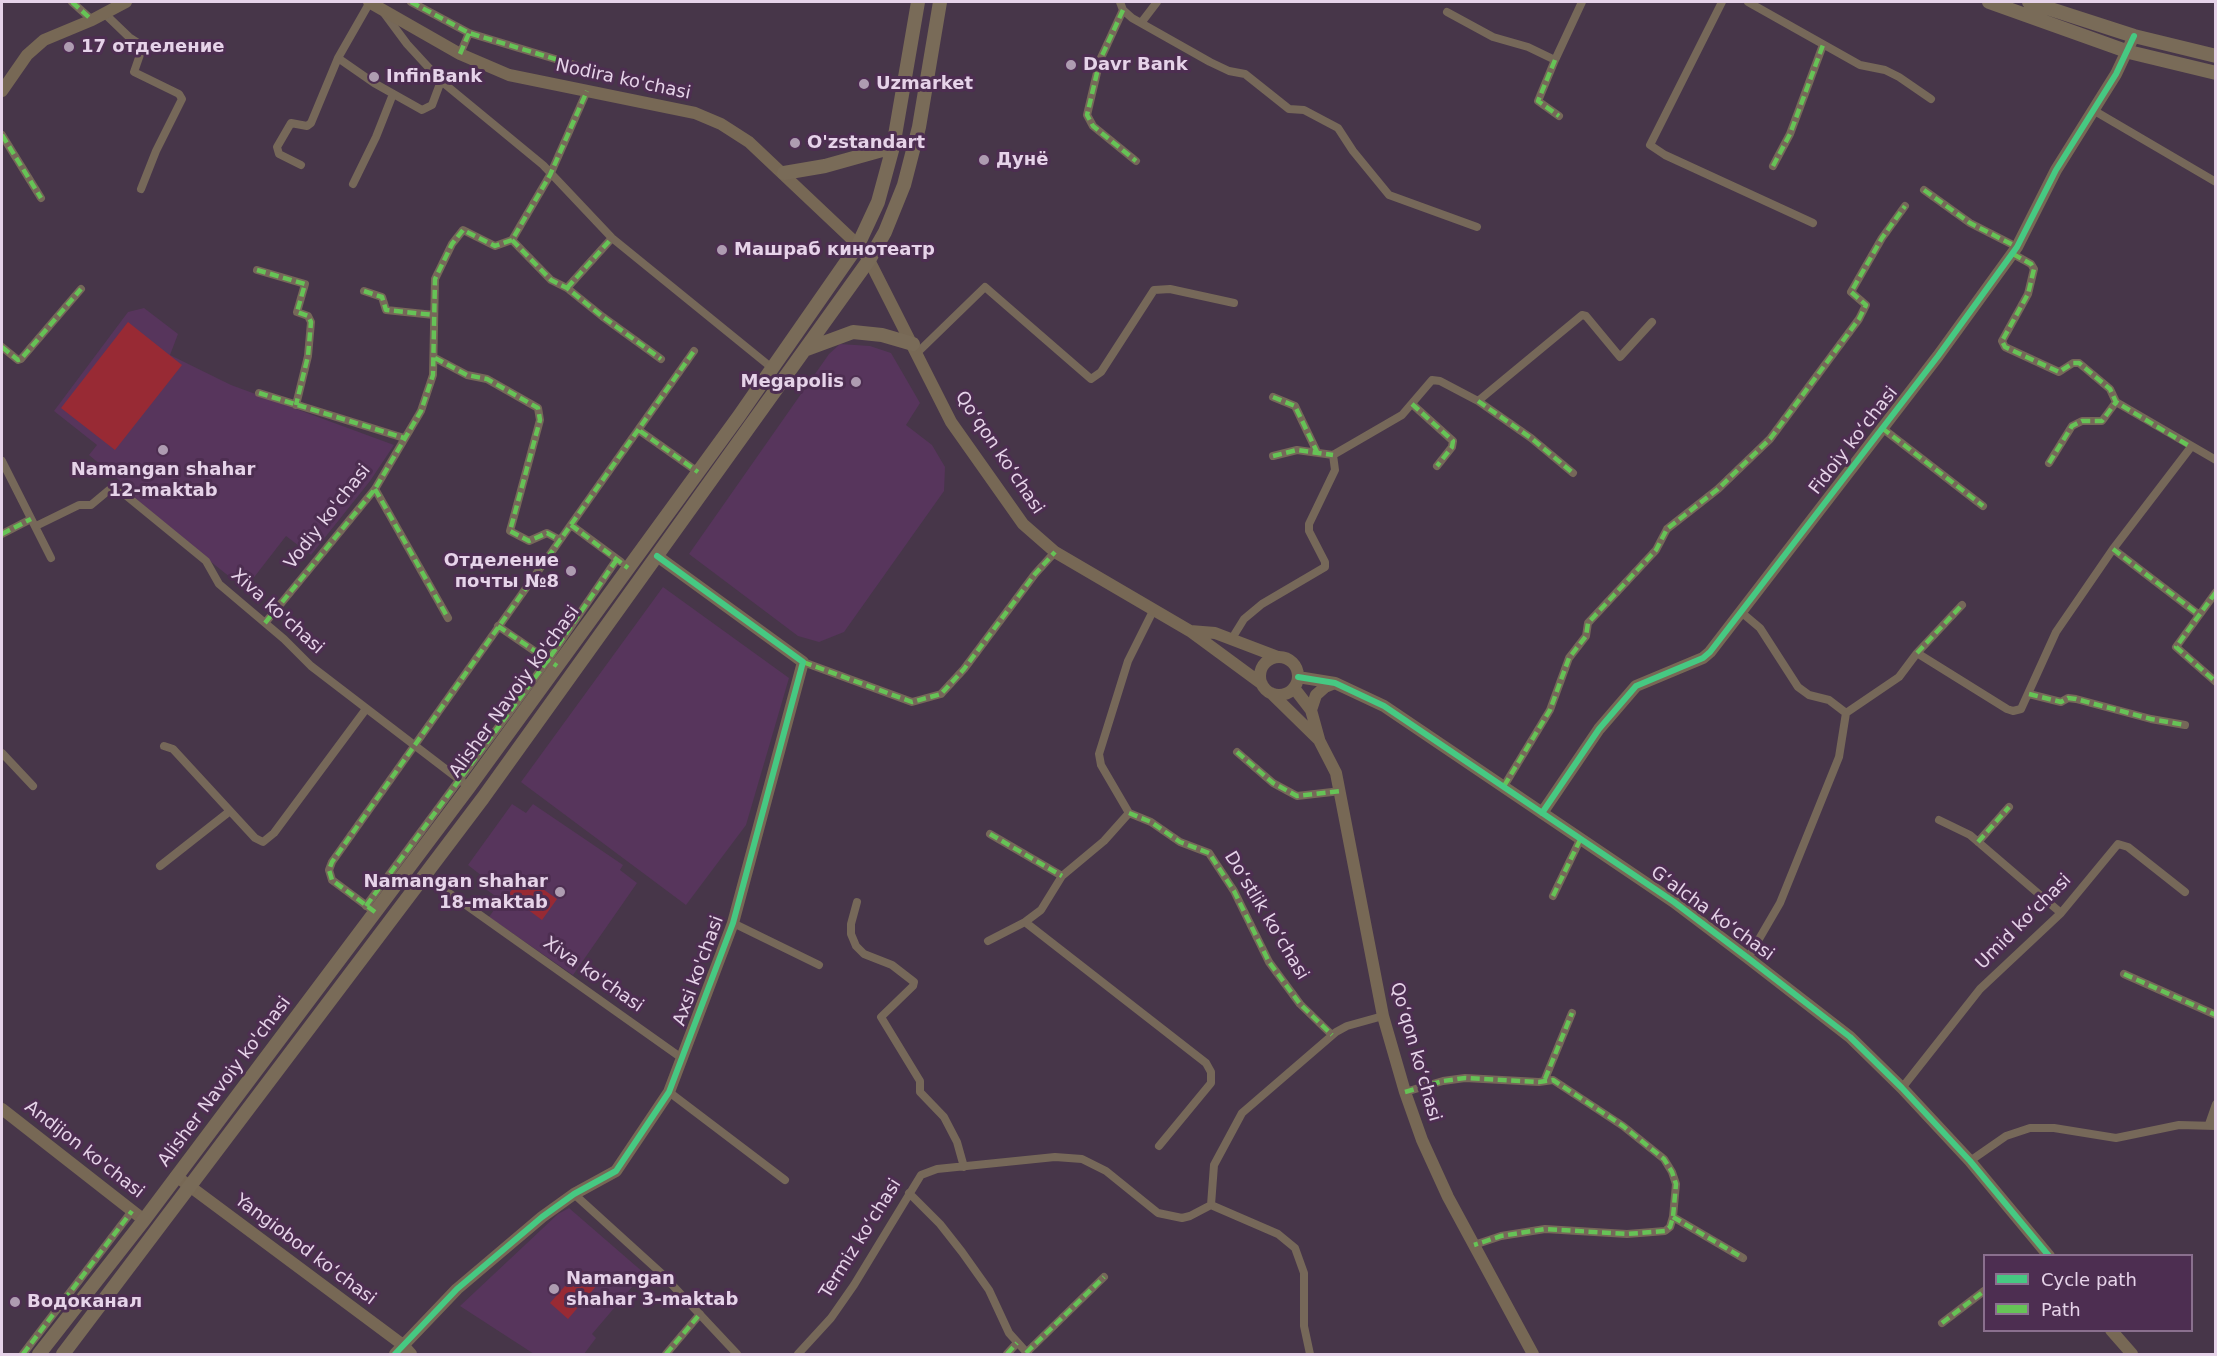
<!DOCTYPE html>
<html>
<head>
<meta charset="utf-8">
<style>
  body { margin:0 }
  #map { position:relative; width:2217px; height:1356px; overflow:hidden; background:#473649; font-family:"DejaVu Sans",sans-serif }
  canvas { display:block }
  .frame { position:absolute; inset:0; border:3px solid #e6d3e9; pointer-events:none }
  .legend { position:absolute; left:1983px; top:1254px; width:210px; height:78px; box-sizing:border-box; background:#4d2e51; border:2px solid #8a708e; margin:0; padding:8px 10px; list-style:none; font-size:18px; color:#e6d3e9 }
  .legend li { display:flex; align-items:center; gap:12px; height:30px }
  .legend b { width:30px; border:2px solid #8a708e }
</style>
</head>
<body>
<div id="map">
<canvas width="2217" height="1356"></canvas>
<div class="frame"></div>
<ul class="legend">
<li><b style="height:8px;background:#46c982"></b>Cycle path</li>
<li><b style="height:8px;background:#66c356"></b>Path</li>
</ul>
</div>
<script>
const ctx = document.querySelector('canvas').getContext('2d');
ctx.lineJoin = 'round';
function fillPath(path, color) { ctx.fillStyle = color; ctx.fill(path, 'evenodd'); }
const poly = rows => new Path2D(rows.map(r => 'M' + r).join(''));
function stroke(path, color, width, dash) { ctx.strokeStyle = color; ctx.lineWidth = width; ctx.lineCap = dash ? 'butt' : 'round'; ctx.setLineDash(dash || []); ctx.stroke(path); }
function label(font, color, halo, rows, align = 'center') {
  ctx.font = font + ' "DejaVu Sans",sans-serif'; ctx.lineWidth = 6; ctx.setLineDash([]); ctx.textBaseline = 'middle'; ctx.strokeStyle = halo; ctx.fillStyle = color; for (const [text, x, y, turn = 0] of rows) {
    ctx.save(); ctx.translate(x, y); ctx.rotate((+turn || 0) * Math.PI / 180); ctx.textAlign = isNaN(turn) ? turn : align; if (halo) ctx.strokeText(text, 0, 0); ctx.fillText(text, 0, 0); ctx.restore();
  }
}
fillPath(poly([
  [144,308,178,334,170,355,231,385,394,445,370,481,311,555,286,536,245,589,117,487,120,481,89,455,97,445,54,411,128,312],
  [840,344,870,346,891,353,920,403,906,425,932,445,945,467,944,491,844,632,819,642,798,636,689,554,829,354],
  [663,587,789,678,746,825,686,905,521,782],
  [512,804,526,813,533,804,623,865,620,870,637,883,573,975,489,917,501,900,477,883,482,876,468,865],
  [569,1208,644,1273,592,1334,596,1338,584,1354,534,1354,460,1306,558,1214]
]), '#57355c');
fillPath(poly([
  [128,322,182,365,115,450,61,408],
  [523,875,557,899,542,920,508,895],
  [580,1269,598,1284,568,1319,550,1303]
]), '#982a34');
stroke(poly([
  [72,2,92,20],
  [411,2,469,33,575,65],
  [1120,2,1123,10,1132,18,1210,62,1229,71,1245,74,1289,109,1304,110,1338,128,1353,151,1389,195,1477,227],
  [1722,2,1650,145,1665,155,1813,223],
  [1748,2,1860,65,1885,70,1899,77,1931,99],
  [1123,10,1100,60,1087,115,1093,126,1136,161],
  [1447,12,1493,37,1528,47,1555,60,1582,2],
  [384,13,407,44,441,81,543,165,612,238,772,368],
  [105,14,129,37,143,46,134,72,179,94,182,99,156,151,141,189],
  [1141,23,1157,2],
  [460,54,469,33],
  [338,58,374,83,422,110,432,105,441,81],
  [1555,60,1538,101,1559,116],
  [2093,110,2216,182],
  [2,135,41,198],
  [301,165,279,154,277,147,291,123,307,126,311,123,338,58,370,2],
  [1773,166,1790,134,1823,45],
  [353,184,376,137,393,94],
  [1924,190,1970,223,2017,247],
  [512,240,551,280,567,288,603,317,661,359],
  [2013,254,2031,264,2034,269,2028,294,2002,341,2005,347,2059,372,2073,363,2079,363,2110,389,2116,402,2216,460],
  [257,270,305,284,297,312,308,316,311,322,308,356,296,405],
  [567,288,612,238],
  [364,291,382,297,386,310,434,315],
  [2,347,18,360,21,359,81,289],
  [917,353,985,287,1091,379,1101,372,1154,290,1170,289,1234,303],
  [435,358,467,375,487,379,538,408,540,420,510,531,529,541,547,533,560,540],
  [259,393,404,438],
  [1273,397,1295,406,1317,452],
  [1478,401,1531,438,1573,473],
  [1412,404,1453,441,1452,447,1437,466],
  [1882,428,1983,506],
  [640,431,698,472],
  [1273,456,1297,450,1333,455],
  [2,461,51,558],
  [2049,463,2072,426,2082,421,2102,421,2116,402],
  [375,489,448,618],
  [571,525,621,562],
  [36,526,79,505,91,505,109,490,118,489,206,561,219,584,284,639,311,666,469,787],
  [2,534,31,519],
  [2113,549,2198,614],
  [2216,592,2176,647,2216,682],
  [1741,612,1760,628,1798,687,1809,695,1829,700,1846,713,1839,757,1780,903,1748,958],
  [265,623,375,489,421,411,433,375,435,279,452,244,463,230,495,246,512,240,550,175,587,91],
  [498,626,552,663],
  [1231,640,1244,619,1262,604,1325,567,1325,562,1309,531,1309,524,1335,470,1333,455,1402,415,1432,380,1440,381,1478,401,1582,315,1586,316,1620,357,1652,322],
  [1917,653,1962,605],
  [803,662,912,702,941,694,964,669,1035,574,1055,552],
  [2029,694,2061,702,2068,698,2076,699,2151,719,2185,725],
  [1846,713,1899,677,1917,653,2007,709,2013,711,2021,709,2056,632,2113,549,2191,447],
  [164,746,173,749,255,838,263,842,274,833,366,709],
  [1237,752,1273,783,1297,796,1341,791],
  [2,753,33,786],
  [1504,786,1550,710,1569,658,1586,636,1588,623,1656,550,1667,529,1718,489,1770,439,1859,319,1866,305,1851,292,1882,238,1905,206],
  [1129,813,1151,822,1180,842,1209,853,1234,891,1269,962,1300,1004,1332,1035],
  [1939,820,1970,835,2061,913],
  [990,834,1062,876],
  [1978,842,2009,807],
  [160,866,230,811],
  [425,876,683,1059],
  [1553,896,1580,840],
  [857,902,851,924,851,934,856,946,864,954,892,965,914,982,913,986,881,1017,920,1081,920,1092,944,1117,957,1142,964,1167],
  [366,906,548,660,617,559],
  [375,912,332,880,329,870,332,862,694,351],
  [1025,922,1206,1063,1211,1072,1211,1083,1159,1146],
  [733,923,819,965],
  [988,941,1025,922,1041,910,1062,876,1104,841,1129,813,1101,765,1099,754,1128,661,1153,611],
  [2124,974,2216,1015],
  [1545,1079,1572,1013],
  [1902,1088,1980,989,2061,913,2118,844,2128,847,2185,892],
  [669,1092,785,1180],
  [1405,1092,1443,1081,1465,1078,1539,1082,1553,1080,1623,1126,1664,1159,1672,1172,1676,1184,1673,1217,1670,1227,1665,1231,1627,1234,1545,1229,1501,1236,1474,1245],
  [2209,1124,2216,1104],
  [1970,1161,2006,1136,2030,1128,2054,1128,2116,1138,2179,1125,2216,1126],
  [909,1193,940,1224,962,1252,989,1290,1009,1333,1028,1354],
  [574,1194,661,1273,737,1354],
  [1211,1205,1278,1234,1295,1248,1304,1273,1304,1326,1310,1354],
  [1673,1217,1743,1258],
  [1942,1323,1984,1291],
  [1026,1353,1104,1277],
  [23,1354,132,1211],
  [666,1354,700,1314],
  [798,1354,831,1318,854,1285,921,1175,937,1169,1055,1157,1082,1159,1106,1171,1158,1213,1182,1218,1190,1216,1211,1205,1214,1165,1242,1113,1336,1032,1347,1026,1383,1016],
  [1007,1354,1017,1343]
]), '#766859', 8);
stroke(poly([
  [369,2,460,54,509,75,695,113,721,124,749,142,858,245,869,260,951,422,1023,524,1055,552,1190,631,1262,684],
  [2,91,27,55,44,40,92,20,126,2],
  [1190,631,1215,633,1278,657],
  '1260 676a19 19 0 1 1 38 0a19 19 0 1 1-38 0Z',
  [1298,677,1335,683,1384,706,1674,902,1748,958,1850,1037,1902,1088,1970,1161,2049,1256],
  [1294,688,1311,710,1319,739],
  [1271,693,1319,740,1336,773,1383,1016,1405,1092,1422,1140,1448,1197,1533,1354],
  [1311,710,1316,695,1325,687,1335,683],
  [1542,813,1599,729,1636,686,1703,658,1710,652,1938,356,2017,247,2056,170,2116,74,2134,36],
  [2,1109,144,1220],
  [176,1176,403,1345,411,1354],
  [2111,1330,2132,1354],
  [395,1354,457,1289,542,1217,574,1194,616,1171,669,1092,733,923,803,662,657,556]
]), '#776855', 12);
stroke(poly([
  [1989,2,2129,52,2216,73],
  [2029,2,2134,36,2216,56],
  [784,173,825,166,893,147],
  [807,349,853,332,882,335,913,344],
  [39,1354,144,1220,469,787,739,416,858,245,878,202,893,147,918,2],
  [63,1354,483,798,869,260,885,232,904,185,919,127,940,2]
]), '#796b58', 14);
stroke(poly([
  [72,2,92,20],
  [411,2,469,33,575,65],
  [1123,10,1100,60,1087,115,1093,126,1136,161],
  [460,54,469,33],
  [1555,60,1538,101,1559,116],
  [2,135,41,198],
  [1773,166,1790,134,1823,45],
  [1924,190,1970,223,2017,247],
  [512,240,551,280,567,288,603,317,661,359],
  [2013,254,2031,264,2034,269,2028,294,2002,341,2005,347,2059,372,2073,363,2079,363,2110,389,2116,402,2191,447],
  [257,270,305,284,297,312,308,316,311,322,308,356,296,405],
  [567,288,612,238],
  [364,291,382,297,386,310,434,315],
  [2,347,18,360,21,359,81,289],
  [435,358,467,375,487,379,538,408,540,420,510,531,529,541,547,533,560,540],
  [259,393,404,438],
  [1273,397,1295,406,1317,452],
  [1478,401,1531,438,1573,473],
  [1412,404,1453,441,1452,447,1437,466],
  [1882,428,1983,506],
  [640,431,698,472],
  [1273,456,1297,450,1333,455],
  [2049,463,2072,426,2082,421,2102,421,2116,402],
  [375,489,448,618],
  [571,525,628,568],
  [2,534,31,519],
  [2113,549,2198,614],
  [2216,592,2176,647,2216,682],
  [265,623,375,489,421,411,433,375,435,279,452,244,463,230,495,246,512,240,550,175,587,91],
  [498,626,557,666],
  [1917,653,1962,605],
  [803,662,912,702,941,694,964,669,1035,574,1055,552],
  [2029,694,2061,702,2068,698,2076,699,2151,719,2185,725],
  [1237,752,1273,783,1297,796,1341,791],
  [1504,786,1550,710,1569,658,1586,636,1588,623,1656,550,1667,529,1718,489,1770,439,1859,319,1866,305,1851,292,1882,238,1905,206],
  [1129,813,1151,822,1180,842,1209,853,1234,891,1269,962,1300,1004,1332,1035],
  [990,834,1062,876],
  [1978,842,2009,807],
  [1553,896,1580,840],
  [366,906,548,660,617,559],
  [375,912,332,880,329,870,332,862,694,351],
  [2124,974,2216,1015],
  [1545,1079,1572,1013],
  [1405,1092,1443,1081,1465,1078,1539,1082,1553,1080,1623,1126,1664,1159,1672,1172,1676,1184,1673,1217,1670,1227,1665,1231,1627,1234,1545,1229,1501,1236,1474,1245],
  [1673,1217,1743,1258],
  [1942,1323,1984,1291],
  [1026,1353,1104,1277],
  [23,1354,132,1211],
  [666,1354,700,1314],
  [1007,1354,1017,1343]
]), '#66c356', 4.5, [9, 4.5]);
stroke(poly([
  [1298,677,1335,683,1384,706,1674,902,1748,958,1850,1037,1902,1088,1970,1161,2049,1256],
  [1542,813,1599,729,1636,686,1703,658,1710,652,1938,356,2017,247,2056,170,2116,74,2134,36],
  [395,1354,457,1289,542,1217,574,1194,616,1171,669,1092,733,923,803,662,657,556]
]), '#46c982', 6);
for (const [x, y, r, color] of [
  [69,47,6,"#ae9cb1"],
  [1071,65,6,"#ae9cb1"],
  [374,77,6,"#ae9cb1"],
  [864,84,6,"#ae9cb1"],
  [795,143,6,"#ae9cb1"],
  [984,160,6,"#ae9cb1"],
  [722,250,6,"#ae9cb1"],
  [856,382,6,"#ae9cb1"],
  [163,450,6,"#ae9cb1"],
  [571,571,6,"#ae9cb1"],
  [560,892,6,"#ae9cb1"],
  [554,1289,6,"#ae9cb1"],
  [15,1302,6,"#ae9cb1"]
]) { const dot = new Path2D(); dot.arc(x, y, r, 0, 2 * Math.PI); ctx.fillStyle = color; ctx.fill(dot); stroke(dot, '#4d2e51', 2); }
label('bold 18px', '#e6d3e9', '#4d2e51', [
  ["17 отделение",81,47],
  ["Davr Bank",1083,65],
  ["InfinBank",386,77],
  ["Uzmarket",876,84],
  ["O'zstandart",807,143],
  ["Дунё",996,160],
  ["Машраб кинотеатр",734,250],
  ["Megapolis",844,382,"right"],
  ["Namangan shahar",163,470,"center"],
  ["12-maktab",163,491,"center"],
  ["Отделение",559,561,"right"],
  ["почты №8",559,582,"right"],
  ["Namangan shahar",548,882,"right"],
  ["18-maktab",548,903,"right"],
  ["Namangan",566,1279],
  ["shahar 3-maktab",566,1300],
  ["Водоканал",27,1302]
], 'left');
label('18px', '#e6d3e9', '#4d2e51', [
  ["Nodira ko'chasi",623,80,12],
  ["Fidoiy koʻchasi",1854,441,-52],
  ["Qoʻqon koʻchasi",999,453,56],
  ["Vodiy ko'chasi",328,517,-52],
  ["Xiva ko'chasi",277,612,42],
  ["Alisher Navoiy ko'chasi",515,692,-54],
  ["Gʻalcha koʻchasi",1712,914,36],
  ["Doʻstlik koʻchasi",1266,916,59],
  ["Umid koʻchasi",2024,922,-45],
  ["Axsi ko'chasi",699,971,-70],
  ["Xiva ko'chasi",593,975,35],
  ["Qoʻqon koʻchasi",1415,1052,74],
  ["Alisher Navoiy ko'chasi",225,1082,-53],
  ["Andijon ko'chasi",84,1150,38],
  ["Termiz koʻchasi",861,1239,-58],
  ["Yangiobod koʻchasi",305,1250,37]
]);
</script>
</body>
</html>
